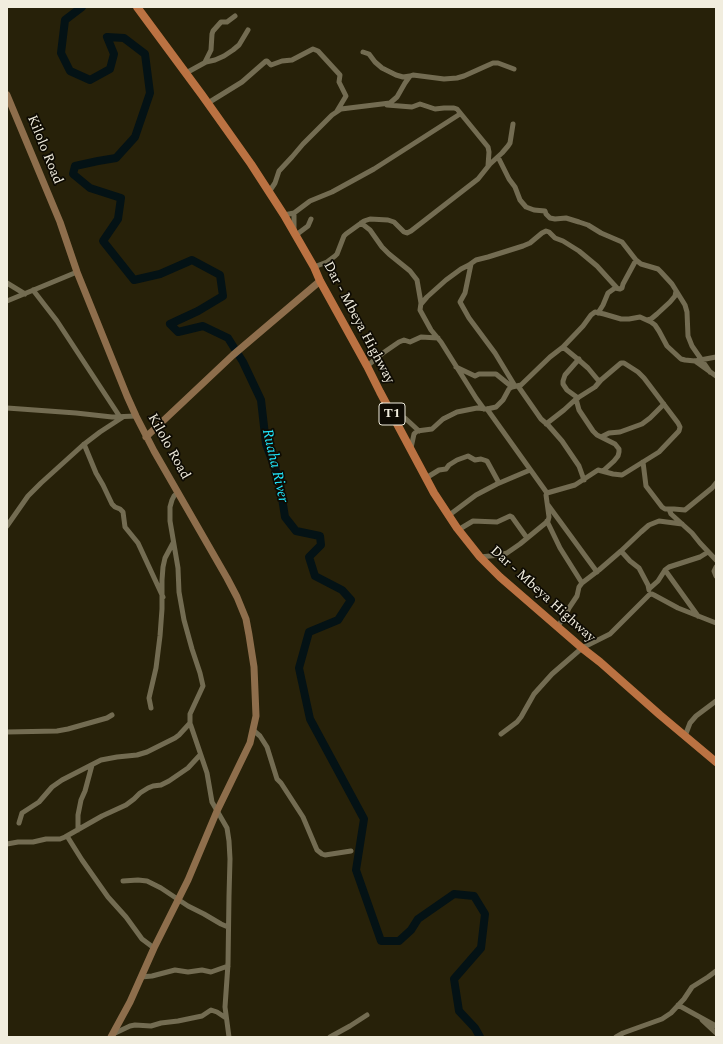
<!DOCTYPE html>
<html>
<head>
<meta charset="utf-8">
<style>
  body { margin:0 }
  #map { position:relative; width:723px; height:1044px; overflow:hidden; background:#272109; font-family:Spectral,serif }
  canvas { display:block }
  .frame { position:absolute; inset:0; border:8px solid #f1edde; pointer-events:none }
</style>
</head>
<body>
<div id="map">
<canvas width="723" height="1044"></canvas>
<div class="frame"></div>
</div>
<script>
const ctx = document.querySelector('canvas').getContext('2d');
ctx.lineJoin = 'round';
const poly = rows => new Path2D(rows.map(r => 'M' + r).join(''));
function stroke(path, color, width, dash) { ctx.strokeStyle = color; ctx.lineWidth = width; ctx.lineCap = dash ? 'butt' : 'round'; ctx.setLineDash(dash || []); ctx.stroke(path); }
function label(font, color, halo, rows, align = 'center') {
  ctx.font = font + ' Spectral,serif'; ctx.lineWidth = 3.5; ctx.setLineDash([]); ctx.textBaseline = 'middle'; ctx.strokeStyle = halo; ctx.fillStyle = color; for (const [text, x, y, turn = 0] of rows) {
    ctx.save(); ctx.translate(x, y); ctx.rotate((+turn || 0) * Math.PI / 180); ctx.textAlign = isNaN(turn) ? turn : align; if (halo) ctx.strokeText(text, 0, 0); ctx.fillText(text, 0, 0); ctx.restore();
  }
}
stroke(poly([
  [82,7,65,20,61,53,70,71,90,80,110,69,114,54,107,37,124,38,145,54,150,93,135,137,116,158,98,161,75,166,73,174,90,188,121,198,118,219,103,241,134,280,160,274,192,260,220,275,223,296,198,311,170,324,178,332,203,326,228,338,243,362,261,400,266,444,279,479,285,517,296,531,320,536,321,545,309,557,315,576,342,590,351,600,338,620,309,632,299,668,310,719,364,819,356,870,381,941,399,941,411,930,418,919,454,894,474,896,485,914,481,948,454,979,459,1011,475,1028,480,1037]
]), '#041215', 8);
stroke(poly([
  [363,52,369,54,375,62,382,68,396,75,403,77,410,76],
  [205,62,211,50,212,34,213,31,221,22,227,22,235,16],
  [186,73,206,62,215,60,224,56,233,50,239,45,248,30],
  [208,103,242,82,266,61,267,61,271,65,282,61,292,60,313,49,318,51,340,75,339,82,346,96,337,111],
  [387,105,412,107,420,104,435,109,444,108,454,108,457,109,488,147,489,152,488,166],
  [498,157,509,179,515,187,520,200,526,207,534,210,545,211,546,214,550,218,555,219,566,218,579,222,588,225,601,233,622,242,636,260,641,264,658,269,661,272,672,284,685,305,687,312,688,336,692,346,710,372],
  [269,192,275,183,279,171,292,157,303,144,332,115,341,109,390,103,397,97,405,83,410,76,413,75,444,79,457,78,464,76,484,67,493,63,498,63,514,69],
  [284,215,294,213,310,201,332,192,374,169,460,114],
  [361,223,370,230,382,247,389,254,410,271,417,280,421,303,420,310,431,330,441,342,476,398,484,409],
  [294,230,294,213],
  [296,235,308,226,311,219],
  [471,264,465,293,460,302,469,318,495,353,515,386],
  [314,267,327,262,335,256,337,254,344,236,346,234,364,221,370,219,388,220,394,222,404,232,407,233,411,231,478,179,490,164,502,153,508,146,510,143,513,124],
  [7,283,25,294],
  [33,290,57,321,120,417],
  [7,301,77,272],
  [421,304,427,297,446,280,461,269,469,265,476,260,488,257,523,246,530,243,542,233,546,231,549,232,555,238,563,241,579,251,597,266,617,288],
  [598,313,603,305,608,293,615,288,620,289,622,288,623,284,636,260],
  [647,320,651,319,657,314,670,302,675,296,676,291],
  [695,361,716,376],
  [367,366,383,353,399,342,404,340,410,342,421,337,438,338],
  [456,367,475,376,479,374,496,374,512,387],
  [518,386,541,419,548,425,562,441,579,466,584,480],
  [578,398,567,390,563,384,563,381,565,375,579,359],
  [576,399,579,410,593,431,597,435,615,444,619,449,619,452,618,456,614,461,603,471],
  [7,408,76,413,112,417,136,416],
  [487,409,547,493],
  [391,410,406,419,419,431],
  [546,424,564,410,576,399,595,387,601,380],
  [601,437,609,433,620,432,642,424,650,418,664,404],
  [84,444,96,473,103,485,112,504,115,507,120,509,123,512,125,527,138,543,163,597],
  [411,448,414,434,417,431,432,429,443,419,457,412,477,408,487,409,496,407,503,400,509,389,512,387,521,385,550,357,563,347,583,326,591,315,595,312,604,314,621,319,629,319,640,317,651,322,655,325,659,331,667,346,681,359,685,360,695,361,716,357],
  [643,462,646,486,662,507,665,509,674,509,685,510,712,488,716,483],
  [426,478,439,470,446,469,449,465,457,460,468,456,475,460,481,459,487,461,499,483],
  [178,492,174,496,172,500,170,507,170,521,178,568,179,592,184,620,192,649,200,673,203,686,190,714,190,723,207,773,212,802,227,828,229,841,230,859,229,896,228,964,225,1007,229,1037],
  [548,505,597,572],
  [669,509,671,514,692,533,700,543,716,560],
  [448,516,476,495,497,484,530,470],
  [547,521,560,548,582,583],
  [7,526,28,496,41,483,83,445,100,432,123,417],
  [458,530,473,521,497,522,510,516,512,517,527,538],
  [621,551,630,561,639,568,648,585,649,590],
  [480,557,500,555,507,553,520,544,548,521,549,517,546,495,547,493,575,485,598,470,613,474,622,475,659,452,679,431,680,427,678,423,644,378,638,372,624,363,621,363,601,380,598,380,588,368,580,361,563,347],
  [716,567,714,571,716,576],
  [665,570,698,616],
  [649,589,658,581,665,570,669,567,700,557,708,552],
  [557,627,566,615,569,608,577,596,579,587,582,583,599,570,621,551,641,532,649,525,659,521,682,524],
  [151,708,149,698,156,668,160,636,162,609,162,580,163,567,165,558,173,543],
  [253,730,260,736,267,747,277,779,281,783,303,817,317,850,322,854,325,855,351,851],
  [7,732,57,731,68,729,107,718,112,715],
  [501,734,517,722,521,717,534,694,552,674,582,648,610,634,649,595,652,594,654,595,678,608,716,623],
  [685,736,690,723,696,716,716,701],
  [19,823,22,813,39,802,52,787,62,780,101,760,117,757,137,755,147,752,175,738,179,735,190,723],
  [78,830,78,815,81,800,85,791,92,765],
  [67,836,82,860,108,897,126,917,142,939,154,948],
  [7,844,18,842,33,842,46,839,60,839,65,837,102,816,126,805,134,799,140,793,148,788,153,786,161,785,169,781,188,768,200,755],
  [123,881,138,880,147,881,161,888,188,906,204,914,221,924,228,927],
  [141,977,152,976,175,970,188,972,202,970,211,972,228,966],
  [678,1005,716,1026],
  [702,1020,716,1033],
  [113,1034,130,1026,135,1025,151,1026,161,1023,178,1021,202,1016,211,1010,217,1012,226,1018],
  [330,1037,350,1026,367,1015],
  [616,1037,623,1033,662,1019,671,1013,684,999,692,987,708,977,716,971]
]), '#736c52', 5);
stroke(poly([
  [7,95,60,222,77,272,127,396,136,416,154,451,227,578,237,597,246,619,249,635,254,667,256,716,250,743,217,811,188,880,154,948,130,1002,111,1037],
  [146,437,233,355,320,281]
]), '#8e6e4c', 7);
stroke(poly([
  [137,7,202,95,251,164,284,215,314,267,320,281,367,366,380,392,434,493,457,528,480,557,500,577,582,648,600,662,660,715,716,762]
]), '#bb7242', 8);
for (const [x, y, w] of [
  [392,414,26]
]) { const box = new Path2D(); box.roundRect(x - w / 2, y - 11, w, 22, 3); ctx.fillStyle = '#0e0b03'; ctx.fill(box); stroke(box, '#f1edde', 1); }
label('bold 13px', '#f1edde', null, [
  ["T1",392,414]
]);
label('14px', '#f1edde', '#0e0b03', [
  ["Kilolo Road",44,150,68],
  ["Dar - Mbeya Highway",358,323,62],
  ["Kilolo Road",168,447,61],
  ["Dar - Mbeya Highway",542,595,42]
]);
label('italic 15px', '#20e7fd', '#0e0b03', [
  ["Ruaha River",274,466,77]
]);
</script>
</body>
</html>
